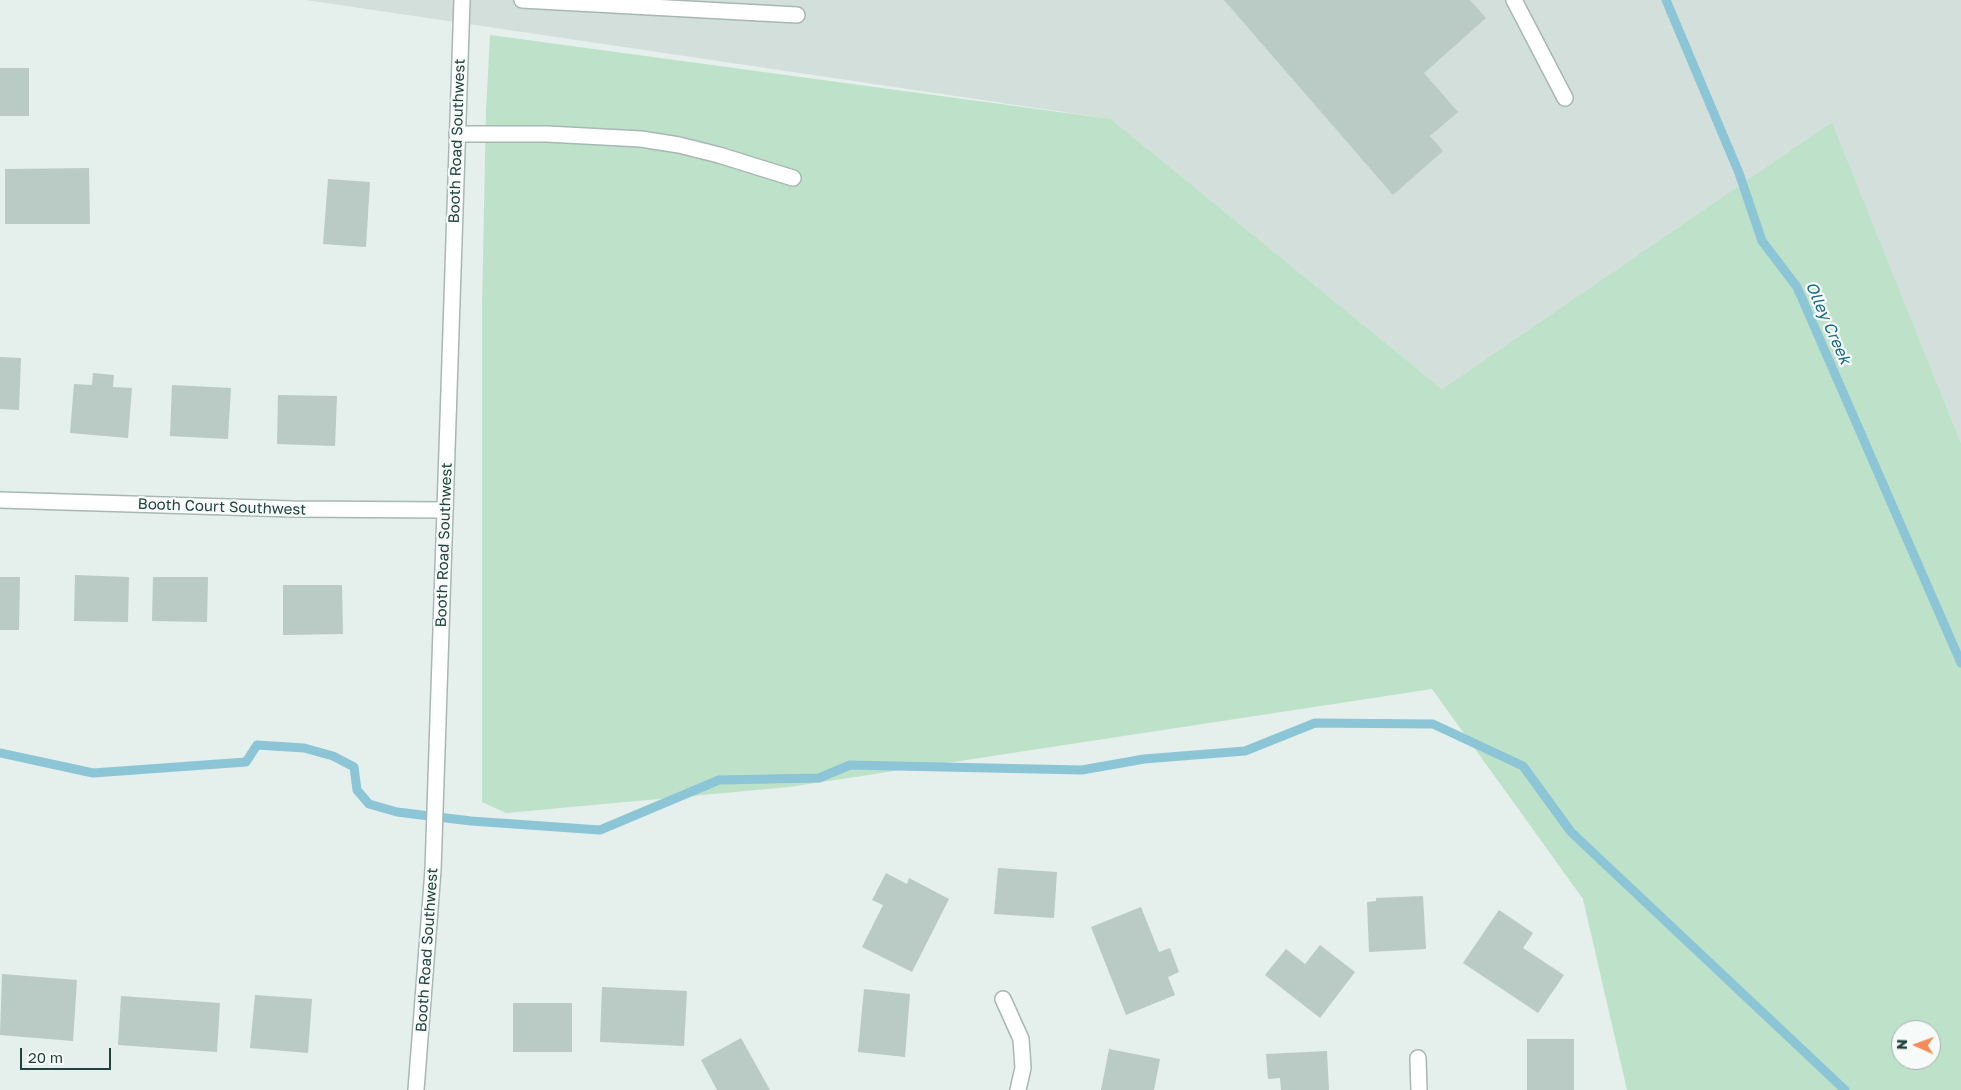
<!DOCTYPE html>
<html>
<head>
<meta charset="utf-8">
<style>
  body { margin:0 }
  #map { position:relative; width:1961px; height:1090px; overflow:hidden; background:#e5efeb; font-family:"Golos Text",sans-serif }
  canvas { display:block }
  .north { position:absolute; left:1891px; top:1020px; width:50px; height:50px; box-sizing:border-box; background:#f6fbf9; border:1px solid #a1b1ad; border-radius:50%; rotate:272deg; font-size:14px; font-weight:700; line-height:20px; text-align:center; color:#22423c }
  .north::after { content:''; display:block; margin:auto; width:18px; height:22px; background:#f98b58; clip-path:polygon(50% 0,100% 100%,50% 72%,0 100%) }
  .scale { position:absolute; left:20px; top:1048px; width:91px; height:22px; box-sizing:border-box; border:2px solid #22423c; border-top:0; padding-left:6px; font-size:15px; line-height:18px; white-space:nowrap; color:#22423c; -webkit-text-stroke:4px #f6fbf9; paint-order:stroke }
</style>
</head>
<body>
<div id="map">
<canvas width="1961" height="1090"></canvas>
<div class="north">N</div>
<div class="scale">20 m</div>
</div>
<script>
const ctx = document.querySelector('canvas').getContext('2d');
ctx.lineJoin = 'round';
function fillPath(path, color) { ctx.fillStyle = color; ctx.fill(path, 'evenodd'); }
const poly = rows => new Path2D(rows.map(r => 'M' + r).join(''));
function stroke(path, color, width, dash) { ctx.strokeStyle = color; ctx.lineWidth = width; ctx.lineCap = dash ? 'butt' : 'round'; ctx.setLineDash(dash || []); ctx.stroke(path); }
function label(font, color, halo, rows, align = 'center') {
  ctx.font = font + ' "Golos Text",sans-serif'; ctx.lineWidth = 4.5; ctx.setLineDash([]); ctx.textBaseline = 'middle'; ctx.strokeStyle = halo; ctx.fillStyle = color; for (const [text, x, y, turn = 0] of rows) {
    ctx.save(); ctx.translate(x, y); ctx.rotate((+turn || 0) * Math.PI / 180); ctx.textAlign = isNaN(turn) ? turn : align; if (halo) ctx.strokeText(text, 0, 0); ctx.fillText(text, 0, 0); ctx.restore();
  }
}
fillPath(poly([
  [306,0,1961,0,1961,443,1832,122,1442,389,1111,119]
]), '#d3dfda');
fillPath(poly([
  [490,35,1111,119,1442,389,1832,122,1961,443,1961,1090,1627,1090,1583,899,1432,689,789,787,506,813,482,802,482,307,486,111],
  [1901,1030,1931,1030,1931,1060,1901,1060]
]), '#bde1c9');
stroke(poly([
  [1666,0,1739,173,1762,241,1797,287,1961,663],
  [0,753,93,773,246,762,257,745,304,748,333,756,354,767,357,790,369,804,397,812,471,821,600,830,719,780,819,778,850,765,1082,770,1144,759,1245,751,1315,723,1433,724,1523,766,1571,832,1845,1090]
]), '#8bc5d6', 9);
fillPath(poly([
  [1224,0,1470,0,1486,18,1424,73,1458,112,1430,136,1443,151,1393,195],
  [0,68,29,68,29,116,0,116],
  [89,168,90,224,5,224,5,169],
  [328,179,370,182,366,247,323,244],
  [0,357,21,358,19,410,0,409],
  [93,373,114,375,113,387,132,388,128,438,70,433,74,384,92,385],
  [172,385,231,388,228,439,170,436],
  [278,395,337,396,335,446,277,444],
  [75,575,129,577,128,622,74,621],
  [0,577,20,577,19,630,0,630],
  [153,577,208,577,207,622,152,621],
  [283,585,342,585,343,634,283,635],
  [998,868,1057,872,1054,918,994,914],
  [886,873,907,884,909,878,949,899,912,972,862,947,883,905,872,900],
  [1423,896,1426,949,1369,952,1367,902,1376,901,1376,898],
  [1141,907,1159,952,1170,948,1179,972,1168,977,1175,995,1126,1015,1091,927],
  [1499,910,1533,933,1523,948,1564,975,1538,1013,1463,963],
  [1320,945,1355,972,1320,1018,1265,975,1286,949,1305,964],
  [2,974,77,980,73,1041,0,1035],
  [602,987,687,991,684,1046,600,1042],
  [864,989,910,994,905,1057,858,1052],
  [255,995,312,999,308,1053,250,1048],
  [121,996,220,1003,217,1052,118,1045],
  [513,1003,572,1003,572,1052,513,1052],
  [741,1038,770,1090,717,1090,701,1060],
  [1527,1039,1574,1039,1574,1090,1527,1090],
  [1109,1049,1160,1059,1154,1090,1101,1090],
  [1327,1051,1329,1090,1281,1090,1280,1078,1268,1079,1266,1054]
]), '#bacac4');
const lane = poly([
  [522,0,797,15],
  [1514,0,1565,98],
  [457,134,547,134,641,139,679,145,719,155,793,178]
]);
const street = poly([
  [0,500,293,509,445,510],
  [1003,999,1021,1039,1023,1068,1018,1090],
  [1418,1058,1419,1090],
  [416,1090,433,870,462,0]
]);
stroke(lane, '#a7b8b3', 18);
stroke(street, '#a7b8b3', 18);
stroke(lane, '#fff', 15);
stroke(street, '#fff', 15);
label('15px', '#22423c', '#f6fbf9', [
  ["Booth Road Southwest",457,141,-88],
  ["Booth Court Southwest",222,507,2],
  ["Booth Road Southwest",444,545,-88],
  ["Booth Road Southwest",427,950,-86]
]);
label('italic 16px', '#186983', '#f6fbf9', [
  ["Olley Creek",1828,323,66]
]);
</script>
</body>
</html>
